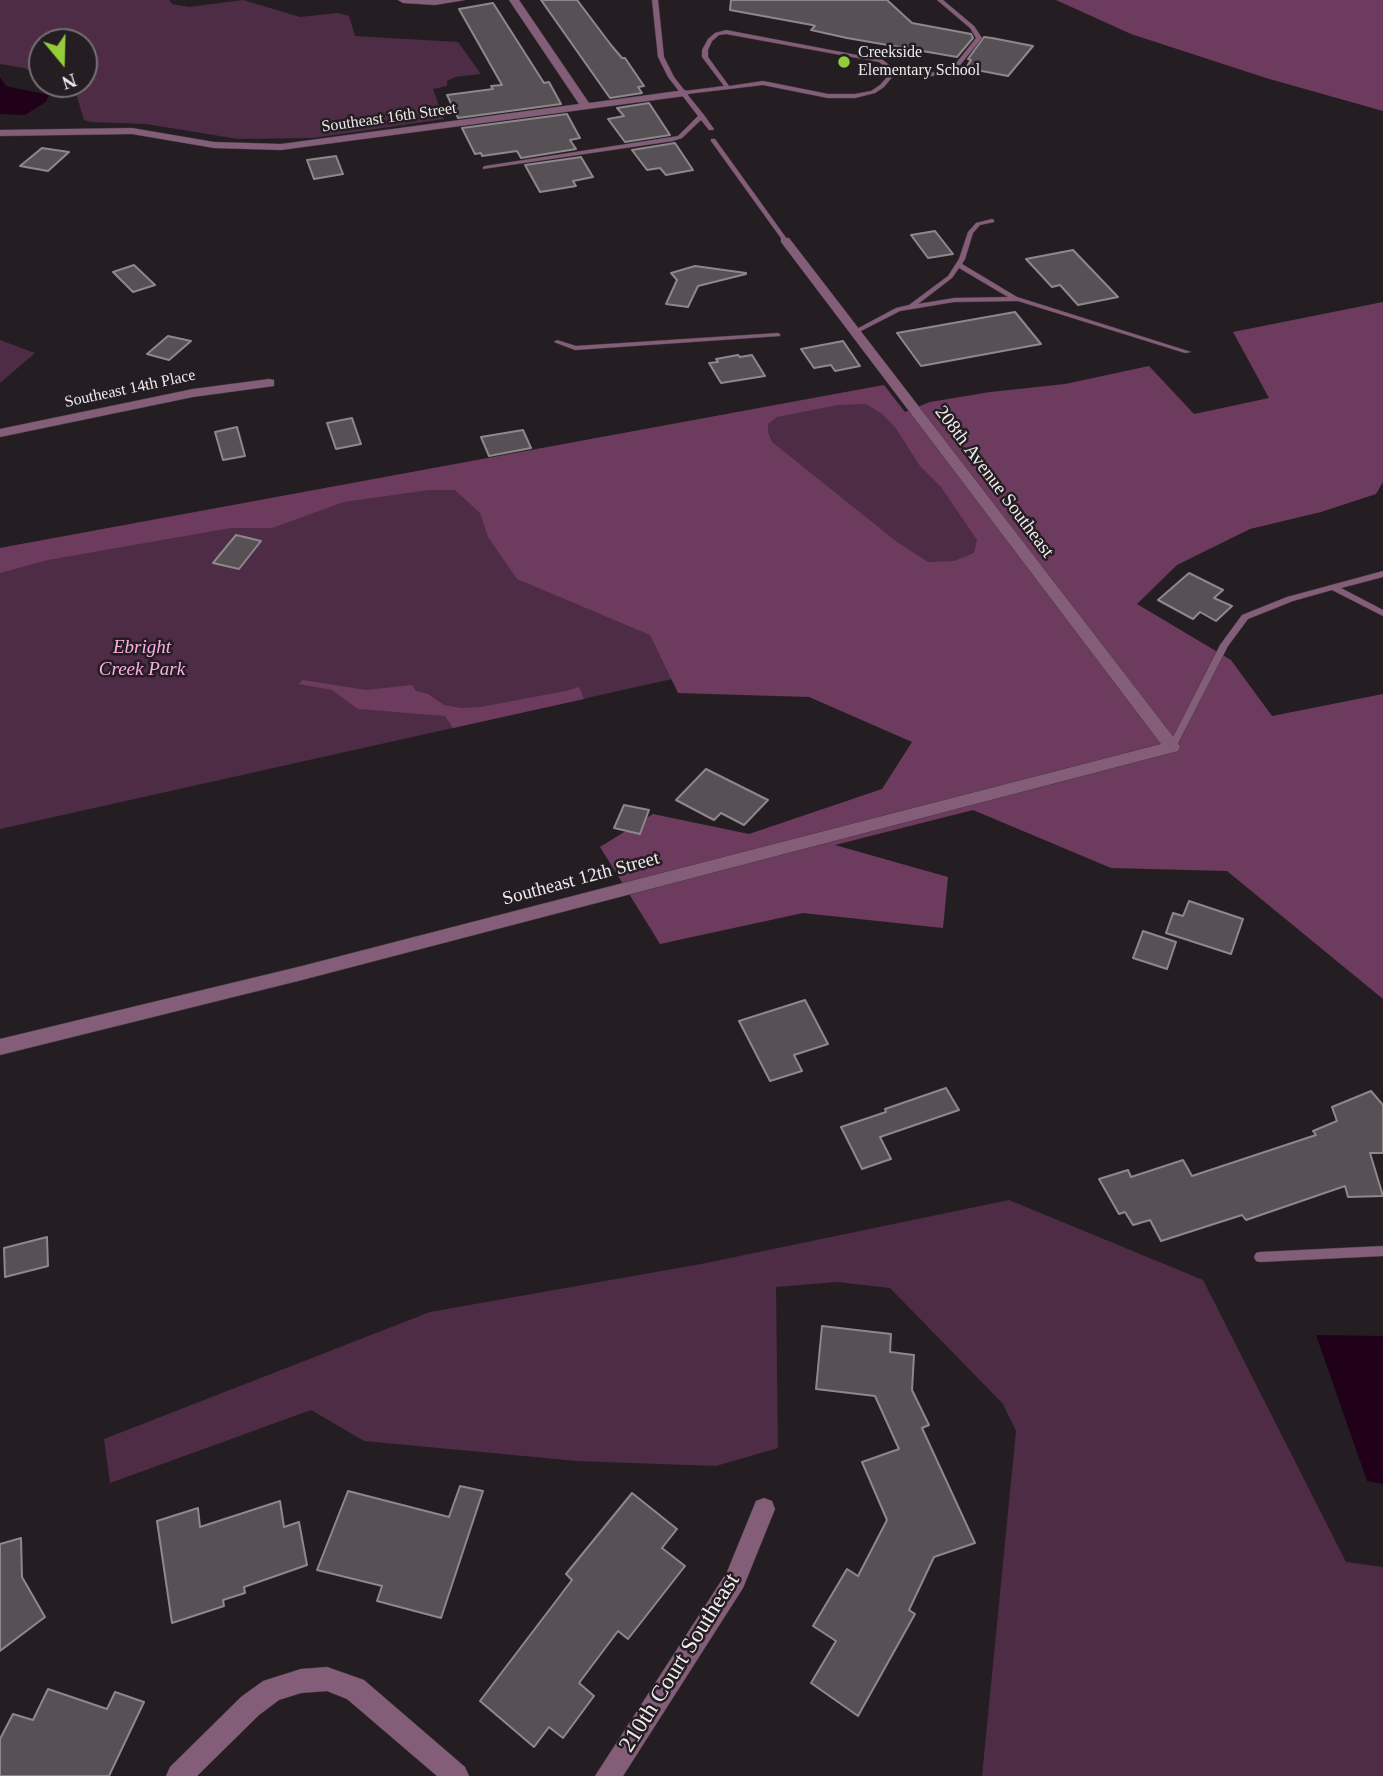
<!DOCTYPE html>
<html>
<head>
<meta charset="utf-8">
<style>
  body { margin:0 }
  #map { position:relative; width:1383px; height:1776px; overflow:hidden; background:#241e22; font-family:"Times New Roman",serif }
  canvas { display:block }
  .north { position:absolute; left:28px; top:28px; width:70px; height:70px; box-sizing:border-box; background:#241e22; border:2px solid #757073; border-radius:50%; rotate:161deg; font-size:19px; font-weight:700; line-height:28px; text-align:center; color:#efebed }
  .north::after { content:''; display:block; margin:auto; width:24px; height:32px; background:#95cc3b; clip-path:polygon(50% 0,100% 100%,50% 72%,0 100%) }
</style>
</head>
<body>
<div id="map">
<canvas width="1383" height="1776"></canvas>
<div class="north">N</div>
</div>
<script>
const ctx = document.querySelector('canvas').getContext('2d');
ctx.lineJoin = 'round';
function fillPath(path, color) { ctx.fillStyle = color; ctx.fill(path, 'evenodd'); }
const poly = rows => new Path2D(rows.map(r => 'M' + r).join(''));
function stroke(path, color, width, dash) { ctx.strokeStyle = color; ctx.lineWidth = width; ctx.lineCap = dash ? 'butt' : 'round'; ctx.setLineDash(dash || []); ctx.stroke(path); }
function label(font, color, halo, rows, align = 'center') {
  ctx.font = font + ' "Times New Roman",serif'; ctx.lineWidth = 5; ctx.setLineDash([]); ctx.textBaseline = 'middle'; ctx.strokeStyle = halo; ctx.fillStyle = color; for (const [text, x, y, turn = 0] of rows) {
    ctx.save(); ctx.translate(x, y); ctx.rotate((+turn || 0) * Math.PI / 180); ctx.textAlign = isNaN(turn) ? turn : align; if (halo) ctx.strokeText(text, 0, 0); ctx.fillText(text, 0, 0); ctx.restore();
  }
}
fillPath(poly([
  [0,0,169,0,172,4,189,7,243,0,300,17,338,13,349,16,355,36,458,42,481,74,455,77,447,81,447,86,433,89,444,119,313,138,238,139,146,124,91,122,84,120,75,90,65,84,84,84,84,42,42,42,42,76,24,68,0,64],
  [0,340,35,353,0,383],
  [884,385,1044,596,0,829,0,548],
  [1009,1200,1203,1280,1346,1562,1383,1567,1383,1776,982,1776,1016,1431,1003,1404,890,1288,837,1282,776,1287,778,1448,716,1466,577,1461,364,1441,311,1410,110,1483,104,1439,430,1312,701,1264]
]), '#4e2c45');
fillPath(poly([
  [1056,0,1383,0,1383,111,1266,78,1131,34],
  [1383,302,1383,482,1376,494,1321,512,1250,529,1177,565,1137,604,1231,660,1272,716,1383,694,1383,999,1227,871,1111,868,973,810,835,845,948,877,943,928,803,913,660,944,600,847,653,814,749,834,882,789,912,742,809,697,678,693,650,635,517,579,488,537,480,513,455,490,429,490,344,502,272,528,231,528,48,560,0,573,0,548,884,385,905,412,930,402,990,392,1065,384,1149,366,1194,414,1269,398,1233,332],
  [866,404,882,414,895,427,920,466,941,487,977,540,974,553,954,561,928,562,897,542,772,442,768,432,768,424,777,417,838,405],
  [303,680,366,690,412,685,416,691,428,694,444,705,461,708,480,707,566,691,579,687,584,699,453,728,445,716,358,709,332,690,298,684]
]), '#6c3b5e');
fillPath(poly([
  [0,77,6,86,49,95,46,102,25,115,0,114],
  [1316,1335,1383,1336,1383,1484,1367,1481]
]), '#210019');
const building = poly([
  [541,0,577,0,611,45,622,58,625,58,644,86,638,87,642,93,610,98,541,0],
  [731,0,887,0,912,23,971,34,973,38,957,57,847,38,811,30,815,26,812,25,730,10,731,0],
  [493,3,544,83,549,82,561,104,458,118,447,95,493,89,491,86,502,85,459,9,493,3],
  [984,37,992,38,1033,46,1008,76,966,68,971,60,968,59,984,37],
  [649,103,670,135,625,142,608,119,624,116,617,108,649,103],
  [567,114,580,138,570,140,576,149,521,158,517,151,482,156,481,153,475,154,462,128,567,114],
  [675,143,693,170,666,175,660,168,647,170,632,150,675,143],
  [42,148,69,152,48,171,20,166,42,148],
  [336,156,343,174,314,179,307,160,336,156],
  [581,157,593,177,573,181,576,186,540,192,525,165,581,157],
  [935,231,953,254,928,258,911,235,935,231],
  [1073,250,1118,297,1078,305,1060,285,1052,287,1026,259,1073,250],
  [134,265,155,285,133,292,113,272,134,265],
  [695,266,746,273,746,274,698,286,688,307,666,304,677,280,671,273,695,266],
  [1015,312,1041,344,921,366,897,333,1015,312],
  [168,336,191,341,169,360,147,354,168,336],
  [843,341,860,366,835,371,831,365,814,368,801,349,843,341],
  [738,355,740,357,752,355,765,376,721,383,709,363,718,362,716,359,738,355],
  [352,418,361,444,336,449,327,423,352,418],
  [237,427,245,456,223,460,215,432,237,427],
  [523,430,531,448,489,456,481,437,523,430],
  [236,535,261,541,239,569,213,563,236,535],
  [1189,573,1223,590,1214,598,1232,606,1216,621,1200,612,1193,619,1158,600,1189,573],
  [706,769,768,800,744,825,721,813,714,820,676,800,706,769],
  [624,805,649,810,640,834,614,828,624,805],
  [1189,901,1243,919,1231,954,1166,933,1173,913,1183,916,1189,901],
  [1143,931,1176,942,1167,969,1133,958,1143,931],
  [805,1000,828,1044,794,1055,802,1071,770,1081,739,1021,805,1000],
  [946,1088,959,1110,880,1137,891,1159,862,1169,841,1127,886,1112,885,1109,946,1088],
  [1371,1091,1383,1105,1383,1153,1370,1153,1383,1196,1348,1197,1345,1186,1246,1220,1242,1215,1161,1241,1150,1220,1133,1225,1125,1212,1119,1214,1099,1179,1128,1170,1131,1177,1183,1160,1192,1176,1316,1135,1313,1131,1337,1121,1332,1107,1371,1091],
  [47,1237,48,1266,5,1277,4,1248,47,1237],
  [822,1326,891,1334,890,1352,914,1355,912,1390,929,1425,922,1428,975,1543,934,1557,909,1610,915,1614,858,1716,811,1683,836,1641,813,1626,847,1569,858,1576,887,1520,862,1462,899,1449,875,1396,816,1389,822,1326],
  [460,1486,483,1491,441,1618,377,1601,382,1586,317,1570,348,1491,449,1517,460,1486],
  [632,1493,677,1529,662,1548,685,1566,628,1639,618,1631,579,1683,594,1696,563,1738,549,1727,534,1747,480,1701,572,1580,566,1574,632,1493],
  [280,1501,284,1527,299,1522,307,1565,244,1587,245,1593,223,1600,224,1606,172,1623,157,1521,198,1508,200,1527,280,1501],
  [21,1538,22,1577,45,1617,0,1651,0,1544,21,1538],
  [48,1689,107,1709,115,1692,144,1702,109,1776,0,1776,0,1739,13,1714,33,1720,48,1689]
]);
fillPath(building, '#575155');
stroke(building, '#8e878c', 2);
const lane = poly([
  [652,0,658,0,664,57,674,77,685,91,724,86,702,57,702,50,708,39,715,33,726,30,883,60,894,69,894,72,927,73,944,71,957,62,976,38,970,28,937,0,943,0,974,26,982,38,961,64,948,73,927,77,893,76,884,87,875,93,855,98,828,98,763,85,687,94,704,115,714,129,713,130,709,130,701,120,682,138,673,141,483,169,483,167,485,166,672,137,678,136,698,116,668,77,658,57,652,0],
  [726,34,879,62,889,70,887,77,880,85,871,91,855,94,828,94,763,81,729,86,708,57,708,50,712,41,719,35,726,34],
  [711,139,715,139,787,239,787,241,783,241,711,141,711,139],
  [992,219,994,220,994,222,980,225,973,233,965,259,962,264,1017,297,1191,352,1185,353,1018,301,954,302,900,311,857,333,853,333,853,331,896,308,909,305,948,276,959,259,968,232,976,223,992,219],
  [959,268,1008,297,954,298,918,304,952,278,959,268],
  [778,333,780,334,780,336,575,350,554,342,557,340,576,346,778,333],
  [1383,571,1383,577,1341,588,1383,610,1383,616,1332,590,1293,601,1248,619,1228,646,1175,749,1169,749,1168,747,1220,645,1242,615,1287,597,1383,571],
  [1383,1246,1383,1256,1260,1262,1256,1261,1254,1257,1256,1253,1260,1252,1383,1246]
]);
const street = poly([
  [398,0,465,0,435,5,403,3,398,0],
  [509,0,519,0,589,103,685,90,690,93,685,96,281,150,214,148,132,134,0,136,0,130,132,128,214,142,281,144,579,104,509,0],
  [781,238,789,238,1178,743,1180,747,1178,751,302,980,0,1055,0,1039,302,966,1161,744,781,242,781,238],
  [269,379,274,380,274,386,193,397,0,437,0,429,193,389,269,379],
  [764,1498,772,1501,775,1509,743,1588,623,1776,595,1776,727,1572,756,1501,764,1498],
  [327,1667,364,1680,465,1767,469,1776,437,1776,347,1699,327,1691,301,1693,279,1700,259,1715,197,1776,166,1776,170,1767,241,1697,263,1681,301,1669,327,1667]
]);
stroke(lane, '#403b3e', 1);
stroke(street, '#403b3e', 1);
fillPath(lane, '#845d78');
fillPath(street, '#845d78');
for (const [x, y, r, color] of [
  [844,62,7,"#95cc3b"]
]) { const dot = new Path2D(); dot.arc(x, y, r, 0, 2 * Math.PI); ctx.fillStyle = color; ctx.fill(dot); stroke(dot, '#241e22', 2.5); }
label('16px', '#efebed', '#241e22', [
  ["Creekside",858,53],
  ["Elementary School",858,71]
], 'left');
label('16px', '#efebed', '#241e22', [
  ["Southeast 16th Street",389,118,-8],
  ["Southeast 14th Place",130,389,-12]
]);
label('19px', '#efebed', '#241e22', [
  ["208th Avenue Southeast",994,482,53],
  ["Southeast 12th Street",581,879,-15]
]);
label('italic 19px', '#fcaee5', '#241e22', [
  ["Ebright",142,648],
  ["Creek Park",142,670]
]);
label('23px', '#efebed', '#241e22', [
  ["210th Court Southeast",680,1663,-58]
]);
</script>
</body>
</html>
